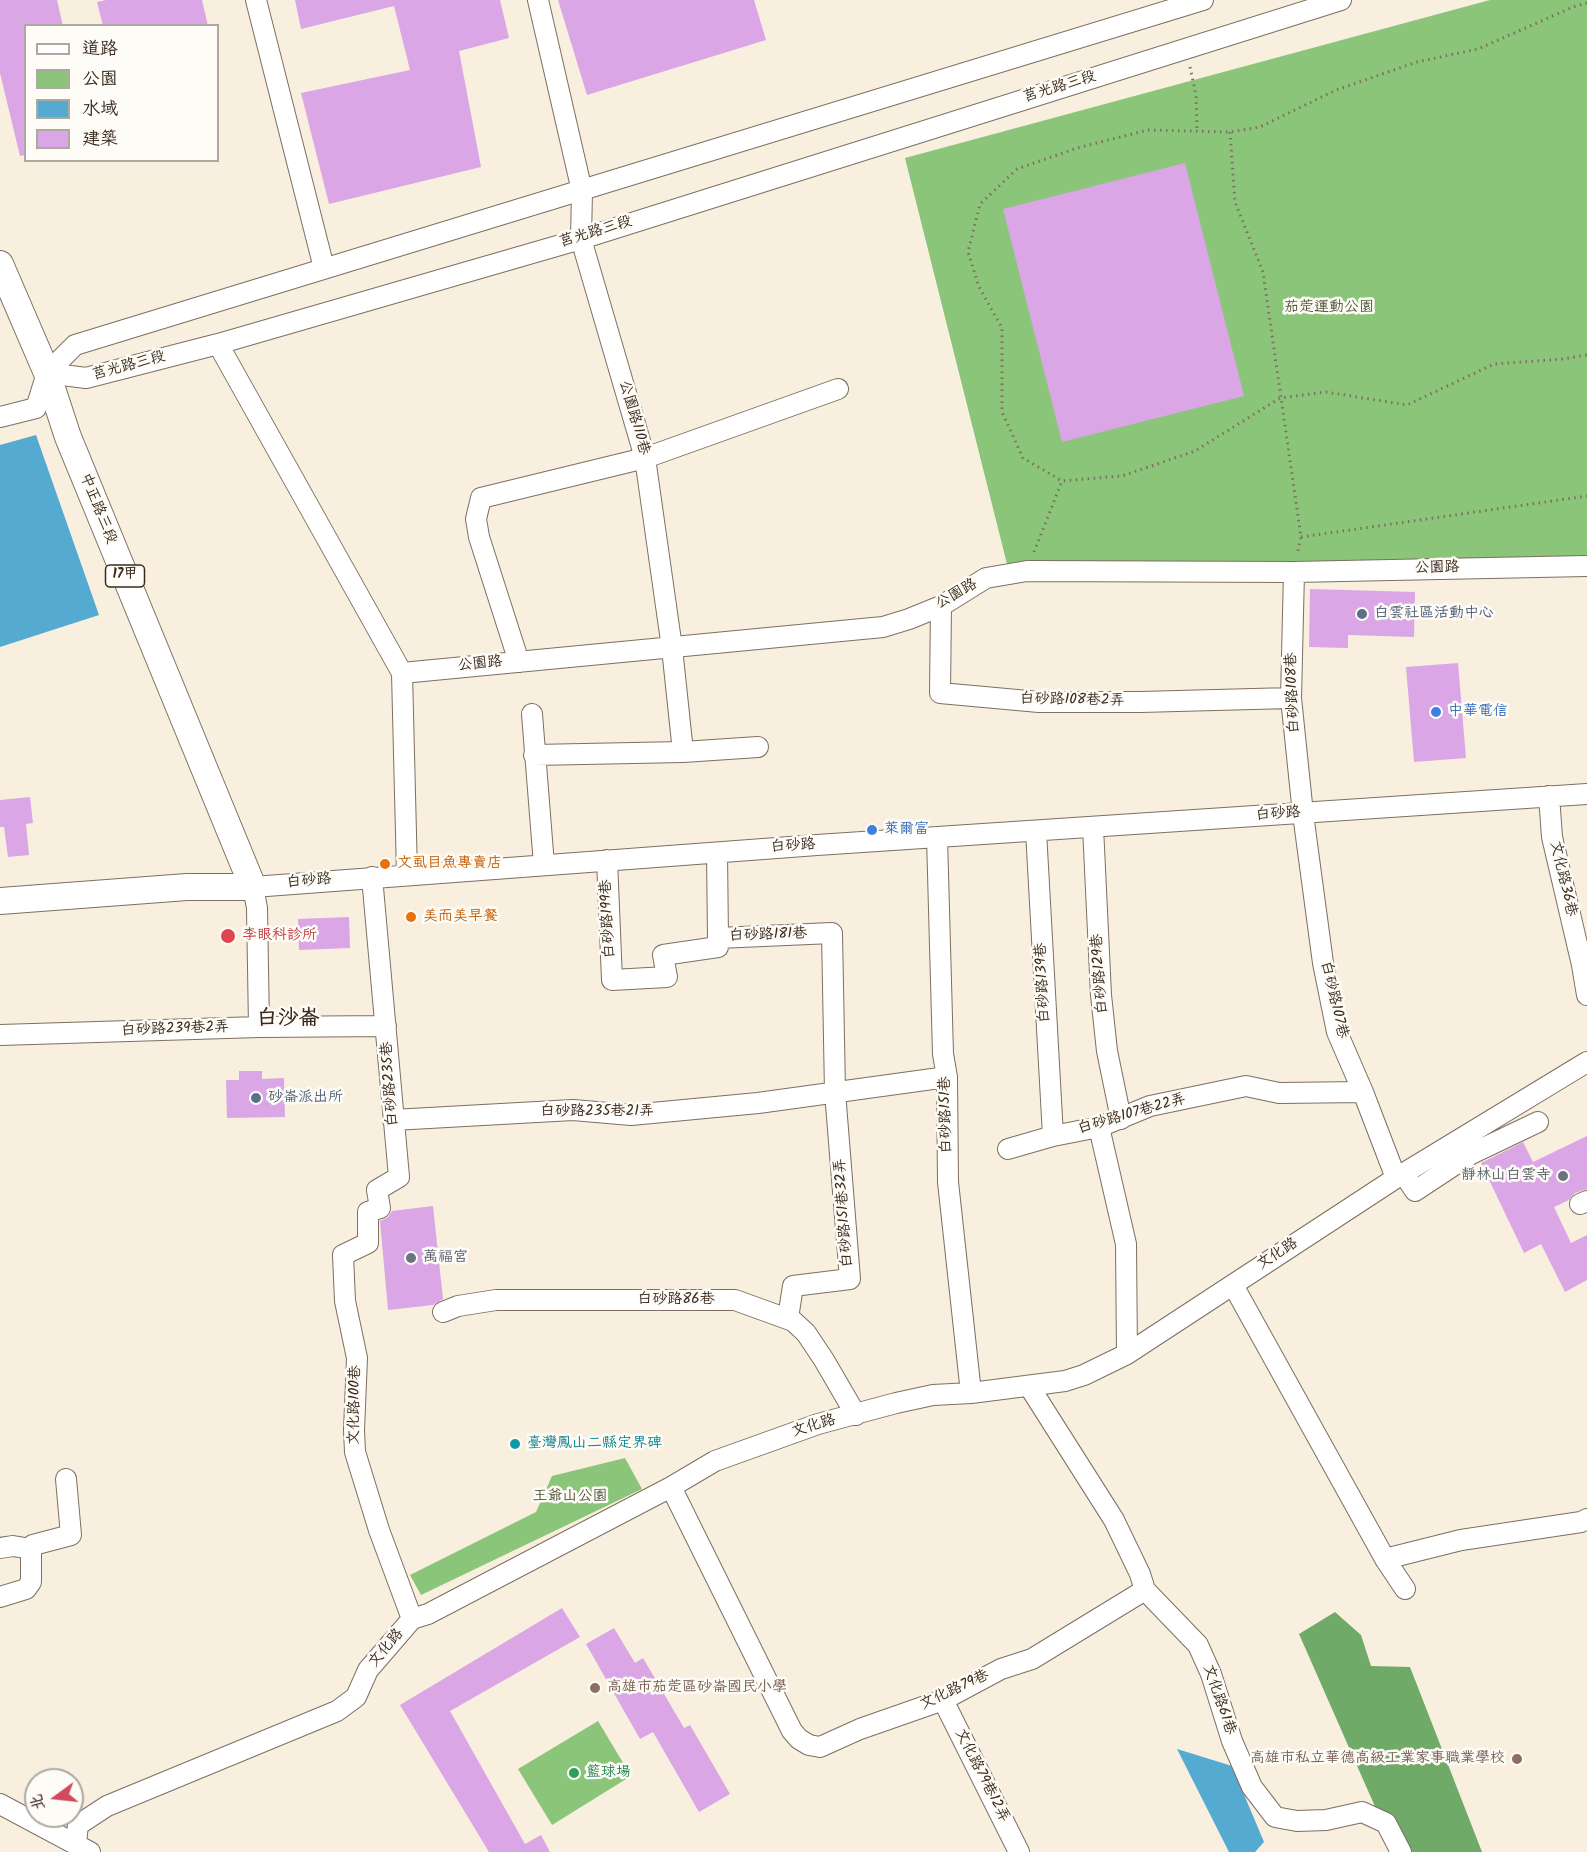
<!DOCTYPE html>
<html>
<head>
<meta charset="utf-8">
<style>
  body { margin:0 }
  #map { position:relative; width:1587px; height:1852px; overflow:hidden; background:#f8efde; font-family:Kalam,"LXGW WenKai TC",sans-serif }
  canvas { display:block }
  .legend { position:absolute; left:24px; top:24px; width:195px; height:138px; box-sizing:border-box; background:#fdfcf7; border:2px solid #afa8a0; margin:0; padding:8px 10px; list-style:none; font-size:18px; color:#3b2a1e }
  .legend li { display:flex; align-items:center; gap:12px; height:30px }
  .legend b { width:30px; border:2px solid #afa8a0 }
  .north { position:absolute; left:24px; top:1768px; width:60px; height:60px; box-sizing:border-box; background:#fdfcf7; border:2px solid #afa8a0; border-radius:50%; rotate:255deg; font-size:16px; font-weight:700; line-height:24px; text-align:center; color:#3b2a1e }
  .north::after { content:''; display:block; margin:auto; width:21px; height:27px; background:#d1495b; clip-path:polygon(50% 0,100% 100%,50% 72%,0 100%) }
</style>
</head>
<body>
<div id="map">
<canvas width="1587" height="1852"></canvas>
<ul class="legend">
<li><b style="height:8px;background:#fff"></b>道路</li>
<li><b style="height:16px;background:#8bc579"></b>公園</li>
<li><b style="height:16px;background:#54aad0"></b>水域</li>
<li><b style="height:16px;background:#daa6e5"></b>建築</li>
</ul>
<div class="north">北</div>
</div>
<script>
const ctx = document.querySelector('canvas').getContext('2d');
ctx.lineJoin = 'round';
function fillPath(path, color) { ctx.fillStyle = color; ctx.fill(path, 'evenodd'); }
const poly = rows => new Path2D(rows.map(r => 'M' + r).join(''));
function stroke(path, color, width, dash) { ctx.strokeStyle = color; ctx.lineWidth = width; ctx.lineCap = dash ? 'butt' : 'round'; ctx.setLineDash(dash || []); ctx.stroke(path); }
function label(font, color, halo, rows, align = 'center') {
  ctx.font = font + ' Kalam,"LXGW WenKai TC",sans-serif'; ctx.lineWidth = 5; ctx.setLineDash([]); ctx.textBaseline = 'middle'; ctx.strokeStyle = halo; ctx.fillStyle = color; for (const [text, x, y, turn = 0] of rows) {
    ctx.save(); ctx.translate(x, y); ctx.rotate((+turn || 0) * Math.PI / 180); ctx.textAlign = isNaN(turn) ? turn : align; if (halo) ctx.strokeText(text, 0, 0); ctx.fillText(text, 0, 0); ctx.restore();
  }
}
fillPath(poly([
  [1490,0,1587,0,1587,559,1008,568,905,158],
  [625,1458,642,1489,421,1595,410,1575,536,1512,552,1476],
  [598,1721,631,1776,552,1825,518,1769]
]), '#8bc579');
fillPath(poly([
  [1335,1612,1361,1635,1371,1666,1410,1667,1482,1852,1395,1852,1299,1634]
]), '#70aa69');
fillPath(poly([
  [36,435,99,615,0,647,0,445],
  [1177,1749,1232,1766,1264,1842,1255,1852,1229,1852]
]), '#54aad0');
fillPath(poly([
  [0,0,57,0,63,26,26,26,26,155,20,156,0,73],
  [106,0,202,0,208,26,103,26,97,2],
  [295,0,500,0,509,38,459,51,481,167,329,204,301,93,410,70,394,6,301,29],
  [558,0,754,0,766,40,587,95],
  [1185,163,1244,396,1062,442,1003,209],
  [1310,589,1415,592,1414,637,1348,635,1348,648,1309,647],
  [1458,663,1466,758,1414,762,1406,667],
  [30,797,33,823,26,824,29,855,8,857,4,827,0,827,0,800],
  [349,917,350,948,299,950,298,919],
  [239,1071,262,1071,262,1079,284,1078,285,1117,227,1118,226,1080,239,1080],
  [1587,1136,1587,1189,1575,1193,1569,1200,1554,1207,1571,1243,1587,1235,1587,1280,1565,1292,1541,1244,1524,1253,1481,1163,1523,1142,1533,1162],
  [433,1206,443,1299,433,1305,388,1310,380,1221,388,1217,392,1211],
  [562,1608,580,1637,450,1711,525,1844,541,1835,550,1852,489,1852,400,1705],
  [614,1628,635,1663,643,1658,684,1728,690,1725,730,1794,699,1812,653,1732,640,1739,586,1644]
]), '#daa6e5');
const minor = poly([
  [256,0,324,268],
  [538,0,582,191,581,239,645,458,672,648,683,752],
  [218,344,402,673,407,874],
  [47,373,86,378,218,344,581,239,1341,0],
  [0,417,36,408,47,373,75,345,1203,0],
  [1294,572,1291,698,1303,814,1323,963,1337,1032,1363,1092,1396,1178],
  [941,606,940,693,1039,702,1140,702,1291,698],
  [519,662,479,537,476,519,481,498,645,458,838,389],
  [402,673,883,627,909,619,941,606,986,578,1027,571,1294,572,1587,566],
  [532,714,544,865],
  [534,755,683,752,758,747],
  [1549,796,1552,837,1582,965,1587,995],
  [1093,827,1101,995,1107,1051,1121,1119],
  [1036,831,1053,1136],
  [937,837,943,1054,947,1077,948,1182,971,1393],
  [717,853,718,938,832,933,835,1092,850,1279,793,1286,788,1318],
  [607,860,612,980,667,977,663,955,718,947,718,938],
  [372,877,399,1177,377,1190,380,1208,368,1212,368,1243,343,1255,345,1301,357,1358,354,1430,355,1452,379,1530,412,1619],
  [259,1027,257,908,253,887,817,845,1587,794],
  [0,1035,259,1027,386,1026],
  [393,1120,573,1110,631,1115,758,1103,947,1077],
  [1099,1127,1126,1244,1127,1354],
  [1008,1149,1053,1136,1099,1127,1150,1106,1246,1086,1279,1093,1363,1092],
  [1403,1173,1415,1191,1471,1154,1538,1122],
  [1580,1204,1587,1201],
  [1233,1285,1385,1559,1405,1589],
  [443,1312,458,1306,496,1300,735,1300,793,1321,806,1333,824,1360,856,1415],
  [671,1487,792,1731,799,1739,809,1745,820,1747,860,1729,943,1700,1001,1669,1032,1659,1145,1590,1140,1574,1114,1520,1029,1386],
  [0,1548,13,1546,31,1549,31,1582,26,1589,0,1597],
  [31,1549,33,1545,71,1535,66,1479],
  [1385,1559,1461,1540,1581,1522,1587,1519],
  [1145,1590,1198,1645,1211,1674,1232,1741,1252,1787,1275,1817,1297,1821,1326,1820,1362,1812,1386,1823,1401,1852],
  [943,1700,1019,1852],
  [0,1804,90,1852],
  [76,1843,78,1825,107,1806,337,1711,356,1697,368,1670,412,1619,428,1614,671,1487,715,1461,818,1424,896,1403,933,1395,971,1393,1065,1381,1084,1375,1127,1354,1396,1178,1587,1062]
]);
const major = poly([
  [0,264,47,373,68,437,253,887,187,887,0,901]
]);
stroke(minor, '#7d6f61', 22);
stroke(major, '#7d6f61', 28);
stroke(poly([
  [1587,3,1573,7,1478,49,1417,62,1336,90,1260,127,1230,132,1148,130,1077,148,1017,169,980,204,968,252,979,287,1002,328,1002,412,1023,458,1062,481,1122,476,1195,451,1280,398,1326,392,1407,405,1494,364,1563,359,1587,355],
  [1190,67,1196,95,1197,130],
  [1230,132,1235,202,1263,272,1301,537,1297,555],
  [1301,537,1587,496],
  [1034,552,1062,481]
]), '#7d6f61', 3, [1.5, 4.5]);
stroke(minor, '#fff', 20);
stroke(major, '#fff', 26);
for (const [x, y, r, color] of [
  [1362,614,6,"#5c6f8a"],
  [1436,712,6,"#3f7fe0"],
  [872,830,6,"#3f7fe0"],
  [385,864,6,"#e8710a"],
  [411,917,6,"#e8710a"],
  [228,936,8,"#e0444e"],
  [256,1098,6,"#5c6f8a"],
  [1563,1176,6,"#6b7280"],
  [411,1258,6,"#6b7280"],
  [515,1444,6,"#0f9aa8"],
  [595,1688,6,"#8d6e63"],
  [1517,1759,6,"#8d6e63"],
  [574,1773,6,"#2e9e5b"]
]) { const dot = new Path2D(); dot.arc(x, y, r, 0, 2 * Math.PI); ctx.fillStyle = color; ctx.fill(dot); stroke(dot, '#fdfcf7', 2); }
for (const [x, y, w] of [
  [125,576,39]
]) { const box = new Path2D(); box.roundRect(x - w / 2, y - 11, w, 22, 4.5); ctx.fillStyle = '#fdfcf7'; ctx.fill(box); stroke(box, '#3b2a1e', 1.5); }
label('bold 14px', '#3b2a1e', null, [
  ["17甲",125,576]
]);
label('15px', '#3b2a1e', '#fdfcf7', [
  ["莒光路三段",1060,88,-17],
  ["莒光路三段",596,233,-17],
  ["莒光路三段",129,367,-15],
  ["公園路110巷",633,418,74],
  ["中正路三段",97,509,68],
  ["公園路",1437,569,-1],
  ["公園路",957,595,-30],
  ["公園路",480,665,-6],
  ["白砂路108巷",1294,693,-92],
  ["白砂路108巷2弄",1072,701,1],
  ["白砂路",1278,815,-4],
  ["白砂路",793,847,-4],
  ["文化路36巷",1562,879,77],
  ["白砂路",309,882,-5],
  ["白砂路199巷",609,919,-93],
  ["白砂路181巷",768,936,-2],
  ["白砂路129巷",1101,974,-94],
  ["白砂路139巷",1044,983,-93],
  ["白砂路107巷",1333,1000,77],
  ["白砂路239巷2弄",175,1030,-2],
  ["白砂路235巷",391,1084,-94],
  ["白砂路235巷21弄",597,1112],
  ["白砂路151巷",947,1115,-91],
  ["白砂路107巷22弄",1132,1115,-16],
  ["白砂路151巷32弄",845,1213,-94],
  ["文化路",1278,1255,-33],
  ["白砂路86巷",676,1300],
  ["文化路100巷",356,1405,-89],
  ["文化路",814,1427,-17],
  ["文化路",387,1649,-50],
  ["文化路79巷",955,1691,-25],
  ["文化路61巷",1218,1700,71],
  ["文化路79巷12弄",981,1776,63]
]);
label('15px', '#535839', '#fdfcf7', [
  ["茄萣運動公園",1329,308],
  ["王爺山公園",570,1497]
]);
label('15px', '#4e5e75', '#fdfcf7', [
  ["白雲社區活動中心",1374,614],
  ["砂崙派出所",268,1098]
], 'left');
label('15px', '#366cbe', '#fdfcf7', [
  ["中華電信",1448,712],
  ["萊爾富",884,830]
], 'left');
label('15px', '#c56008', '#fdfcf7', [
  ["文虱目魚專賣店",397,864],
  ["美而美早餐",423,917]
], 'left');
label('15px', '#be3a42', '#fdfcf7', [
  ["李眼科診所",242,936]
], 'left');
label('15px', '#5b616d', '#fdfcf7', [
  ["靜林山白雲寺",1551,1176],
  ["萬福宮",423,1258,"left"]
], 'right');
label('15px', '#0d838f', '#fdfcf7', [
  ["臺灣鳳山二縣定界碑",527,1444]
], 'left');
label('15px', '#785e54', '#fdfcf7', [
  ["高雄市茄萣區砂崙國民小學",607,1688],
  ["高雄市私立華德高級工業家事職業學校",1505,1759,"right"]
], 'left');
label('15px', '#27864d', '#fdfcf7', [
  ["籃球場",586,1773]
], 'left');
label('bold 21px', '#3b2a1e', '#fdfcf7', [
  ["白沙崙",288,1020]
]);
</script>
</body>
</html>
